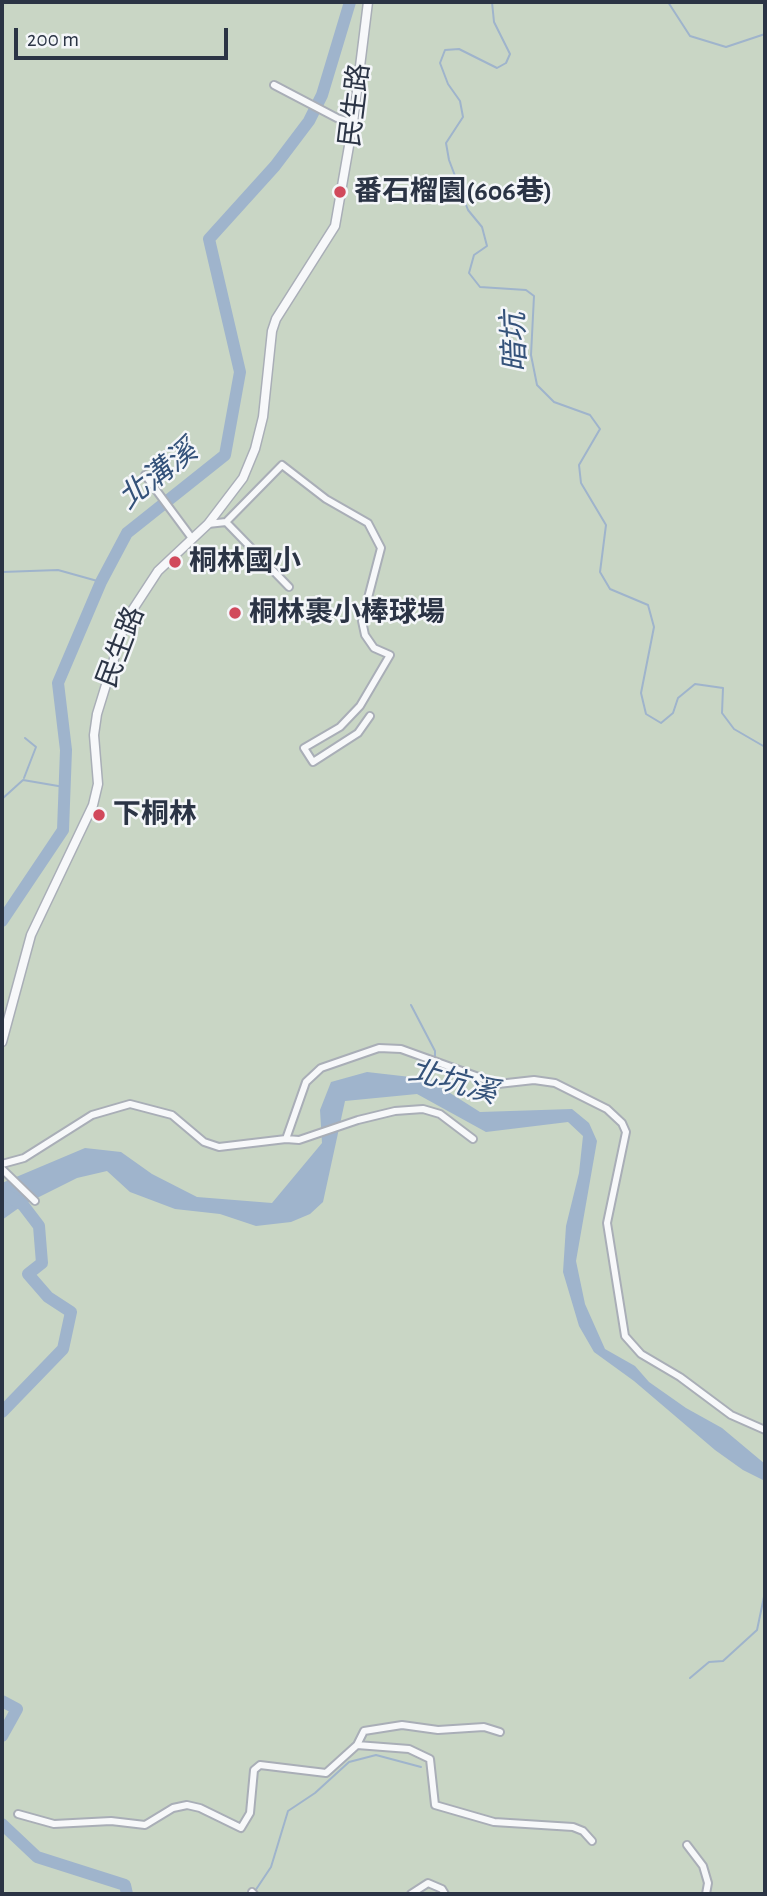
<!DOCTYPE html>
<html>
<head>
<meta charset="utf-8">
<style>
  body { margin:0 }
  #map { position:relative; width:767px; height:1896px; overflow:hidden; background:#e4e7ec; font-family:"Alegreya Sans",sans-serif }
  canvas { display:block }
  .frame { position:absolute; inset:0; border:4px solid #2b3445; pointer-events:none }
  .scale { position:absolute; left:14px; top:28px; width:214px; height:32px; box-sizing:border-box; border:4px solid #2b3445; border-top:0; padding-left:9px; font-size:21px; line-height:24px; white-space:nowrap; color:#2b3445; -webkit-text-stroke:5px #f4f6f9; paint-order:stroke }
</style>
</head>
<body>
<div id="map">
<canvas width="767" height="1896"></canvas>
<div class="frame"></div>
<div class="scale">200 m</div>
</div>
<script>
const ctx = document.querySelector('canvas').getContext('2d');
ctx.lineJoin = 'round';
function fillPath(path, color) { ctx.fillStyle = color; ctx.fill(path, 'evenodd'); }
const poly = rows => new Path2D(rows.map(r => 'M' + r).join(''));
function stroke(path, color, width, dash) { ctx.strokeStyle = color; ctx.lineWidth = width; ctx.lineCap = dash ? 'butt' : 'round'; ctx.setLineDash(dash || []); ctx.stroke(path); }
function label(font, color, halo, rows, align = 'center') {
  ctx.font = font + ' "Alegreya Sans","Noto Sans TC",sans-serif'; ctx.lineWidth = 5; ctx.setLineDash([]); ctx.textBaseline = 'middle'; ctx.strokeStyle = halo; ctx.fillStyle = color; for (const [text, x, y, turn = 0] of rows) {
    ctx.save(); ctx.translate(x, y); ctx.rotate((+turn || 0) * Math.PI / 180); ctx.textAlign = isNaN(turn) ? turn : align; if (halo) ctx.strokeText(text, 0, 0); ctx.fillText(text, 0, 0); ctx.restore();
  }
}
fillPath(poly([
  [2,2,765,2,765,1894,2,1894]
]), '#c9d6c5');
fillPath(poly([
  [367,1072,428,1079,480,1112,572,1109,589,1123,597,1141,576,1261,585,1304,605,1349,635,1366,649,1382,686,1408,722,1428,765,1464,765,1481,743,1470,715,1450,634,1381,594,1352,579,1326,563,1272,566,1226,579,1173,583,1136,568,1122,486,1132,417,1094,345,1101,323,1202,310,1214,291,1222,256,1226,220,1214,175,1209,130,1192,107,1171,77,1178,23,1205,2,1220,2,1183,85,1148,121,1152,152,1174,197,1197,272,1203,322,1143,320,1110,331,1082]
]), '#9fb4cc');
stroke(poly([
  [492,2,494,22,510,54,506,63,497,68,459,49,445,50,440,63,448,84,460,101,463,117,446,143,449,160,468,210,482,227,487,246,474,255,469,273,480,287,526,290,534,296,531,355,537,385,554,402,590,415,600,429,579,465,581,483,606,525,600,572,610,589,648,605,654,627,641,693,646,714,661,723,673,713,678,698,695,684,723,688,722,713,734,729,765,747],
  [668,2,690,36,726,47,765,34],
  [2,572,58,570,101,582],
  [24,778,36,747,25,738],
  [2,799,23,780,64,787],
  [411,1005,435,1051,435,1058],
  [430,1081,435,1063],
  [690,1678,709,1662,723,1661,757,1630,765,1592],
  [255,1891,271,1867,288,1811,315,1793,349,1762,376,1755,421,1767]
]), '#9fb4cc', 2);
stroke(poly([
  [2,921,63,830,66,750,58,683,101,582,127,533,225,455,240,372,209,239,275,166,309,121,322,95,350,2],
  [2,1412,63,1349,71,1312,48,1297,28,1274,42,1263,39,1226,23,1205,8,1196],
  [2,1701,17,1709,2,1736],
  [2,1824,37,1857,125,1885,127,1894]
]), '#9fb4cc', 12);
const minor = poly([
  [274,85,337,118,353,123],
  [145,475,191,537],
  [226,522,289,587],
  [208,524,226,522,282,465,326,499,368,523,381,548,362,621,365,635,374,648,390,655,360,706,340,727,304,748,313,762,358,733,370,716],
  [286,1139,299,1140,358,1120,395,1111,423,1109,440,1114,473,1139],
  [2,1164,24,1158,92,1115,130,1104,172,1115,204,1142,219,1147,286,1139,306,1082,321,1068,379,1048,401,1049,498,1084,534,1080,555,1083,607,1109,622,1123,626,1132,607,1223,625,1336,641,1354,680,1377,731,1415,765,1430],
  [2,1169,35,1201],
  [357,1745,409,1749,430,1759,435,1805,494,1822,573,1827,583,1831,592,1841],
  [18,1814,54,1824,111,1821,145,1825,173,1808,187,1805,200,1808,241,1828,250,1813,254,1770,260,1765,326,1773,357,1745,364,1731,402,1725,438,1730,484,1727,500,1732],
  [687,1845,703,1866,708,1883,706,1894],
  [252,1892,254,1894],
  [411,1894,428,1883,442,1889,445,1894]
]);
const tertiary = poly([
  [2,1042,31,935,93,805,98,784,94,735,97,714,126,620,158,571,208,524,243,478,255,449,263,417,272,331,276,319,335,226,353,123,368,2]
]);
stroke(minor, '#a9aeb7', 10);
stroke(tertiary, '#a9aeb7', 11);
stroke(minor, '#f7f8fa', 6);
stroke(tertiary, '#f7f8fa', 8);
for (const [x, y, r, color] of [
  [340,192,7,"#d1495b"],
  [175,562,7,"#d1495b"],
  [235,613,7,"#d1495b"],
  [99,815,7,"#d1495b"]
]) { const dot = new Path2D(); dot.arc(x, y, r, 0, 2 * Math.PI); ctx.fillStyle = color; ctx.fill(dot); stroke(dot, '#f4f6f9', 2.5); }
label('28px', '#2b3445', '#f4f6f9', [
  ["民生路",355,105,-83],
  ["民生路",121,647,-69]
]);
label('bold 28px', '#2b3445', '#f4f6f9', [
  ["番石榴園(606巷)",354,192],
  ["桐林國小",189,562],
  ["桐林裹小棒球場",249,613],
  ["下桐林",113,815]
], 'left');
label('italic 30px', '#34527a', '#f4f6f9', [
  ["暗坑",515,342,-92],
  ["北溝溪",158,475,-38],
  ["北坑溪",453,1082,16]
]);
</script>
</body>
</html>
